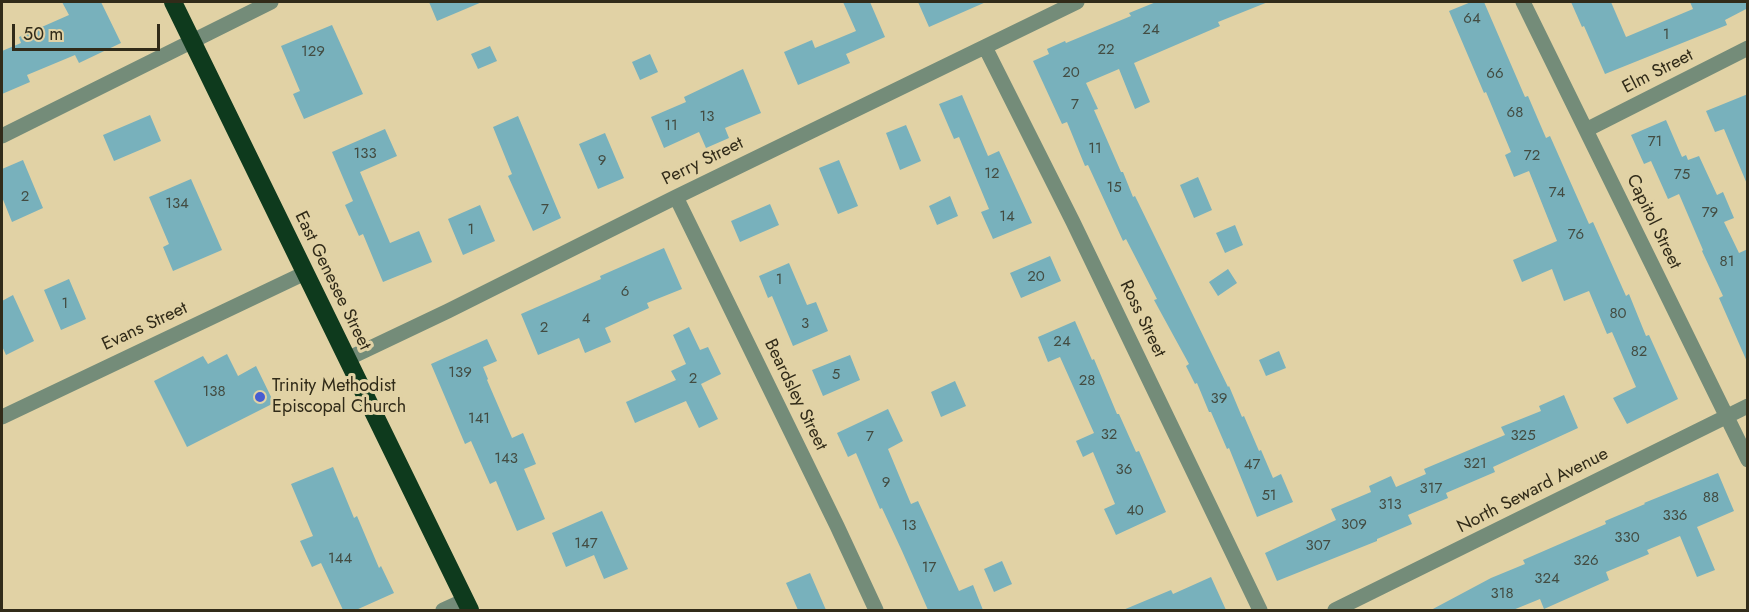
<!DOCTYPE html>
<html>
<head>
<meta charset="utf-8">
<style>
  body { margin:0 }
  #map { position:relative; width:1749px; height:612px; overflow:hidden; background:#e1d2a5; font-family:Jost,sans-serif }
  canvas { display:block }
  .frame { position:absolute; inset:0; border:3px solid #312b19; pointer-events:none }
  .scale { position:absolute; left:12px; top:24px; width:148px; height:27px; box-sizing:border-box; border:3px solid #312b19; border-top:0; padding-left:8px; font-size:18px; line-height:21px; white-space:nowrap; color:#312b19; -webkit-text-stroke:4px #e1d2a5; paint-order:stroke }
</style>
</head>
<body>
<div id="map">
<canvas width="1749" height="612"></canvas>
<div class="frame"></div>
<div class="scale">50 m</div>
</div>
<script>
const ctx = document.querySelector('canvas').getContext('2d');
ctx.lineJoin = 'round';
function fillPath(path, color) { ctx.fillStyle = color; ctx.fill(path, 'evenodd'); }
const poly = rows => new Path2D(rows.map(r => 'M' + r).join(''));
function stroke(path, color, width, dash) { ctx.strokeStyle = color; ctx.lineWidth = width; ctx.lineCap = dash ? 'butt' : 'round'; ctx.setLineDash(dash || []); ctx.stroke(path); }
function label(font, color, halo, rows, align = 'center') {
  ctx.font = font + ' Jost,sans-serif'; ctx.lineWidth = 6; ctx.setLineDash([]); ctx.textBaseline = 'middle'; ctx.strokeStyle = halo; ctx.fillStyle = color; for (const [text, x, y, turn = 0] of rows) {
    ctx.save(); ctx.translate(x, y); ctx.rotate((+turn || 0) * Math.PI / 180); ctx.textAlign = isNaN(turn) ? turn : align; if (halo) ctx.strokeText(text, 0, 0); ctx.fillText(text, 0, 0); ctx.restore();
  }
}
fillPath(poly([
  [62,2,101,2,121,43,79,63,75,55,27,75,30,82,2,94,2,51,21,43,19,37,69,15],
  [429,2,482,2,437,21],
  [843,2,870,2,885,37,846,54,850,63,798,85,784,52,812,40,815,48,856,31],
  [918,2,986,2,929,27],
  [1156,2,1268,2,1218,22,1220,26,1134,63,1150,102,1135,109,1119,69,1086,83,1098,109,1094,110,1121,172,1123,172,1133,197,1135,196,1228,387,1229,386,1242,417,1244,416,1259,451,1261,450,1273,478,1281,474,1293,502,1257,517,1229,448,1227,449,1211,412,1209,412,1197,383,1195,384,1186,366,1189,364,1154,300,1157,299,1126,239,1123,241,1088,165,1085,166,1067,122,1062,124,1033,61,1049,54,1047,49,1065,41,1066,43,1131,16,1129,13],
  [1471,2,1484,2,1525,97,1528,96,1546,138,1550,136,1589,224,1593,222,1626,296,1629,294,1646,336,1649,335,1678,399,1627,424,1613,398,1636,387,1612,332,1607,334,1589,291,1564,301,1552,269,1522,282,1513,260,1557,241,1529,171,1514,177,1505,155,1511,152,1486,92,1484,93,1449,11],
  [1571,2,1611,2,1626,37,1693,9,1690,2,1748,2,1748,8,1725,20,1727,25,1605,74,1584,26,1582,27],
  [332,25,363,94,304,119,293,94,300,91,281,46],
  [490,46,497,61,478,69,471,54],
  [650,54,658,72,640,80,632,62],
  [743,69,761,113,725,128,729,138,706,148,699,132,664,148,651,117,686,102,684,97],
  [1748,94,1748,184,1747,184,1724,129,1715,132,1706,111],
  [962,95,988,156,999,151,1032,223,993,239,981,212,989,209,959,137,954,139,939,104],
  [150,115,161,141,114,161,103,135],
  [518,116,561,218,533,231,508,176,512,174,493,127],
  [1666,120,1682,157,1686,155,1688,160,1699,156,1717,195,1723,192,1734,218,1724,222,1739,253,1748,249,1748,364,1719,298,1723,296,1702,251,1703,250,1679,194,1668,199,1651,161,1644,164,1631,135],
  [906,125,921,161,900,170,886,133],
  [385,129,397,156,360,172,390,243,419,231,432,262,383,282,363,234,359,236,345,205,353,201,332,152],
  [605,133,624,178,598,189,579,144],
  [23,160,43,208,12,222,2,197,2,169],
  [839,160,858,206,838,214,819,168],
  [1198,177,1212,210,1194,218,1180,185],
  [191,179,222,250,173,271,163,247,169,244,149,197],
  [950,196,958,216,937,225,929,206],
  [770,204,779,225,740,242,731,221],
  [480,205,495,241,463,255,448,219],
  [1235,225,1243,245,1225,253,1216,233],
  [664,248,682,289,647,303,649,308,605,328,611,342,585,353,579,338,538,355,521,314,601,279,600,276],
  [1050,256,1061,281,1021,298,1010,273],
  [789,263,807,305,816,302,828,331,793,346,772,296,768,298,759,276],
  [1228,269,1237,283,1218,296,1209,282],
  [69,279,86,319,61,330,44,290],
  [13,295,34,341,6,355,2,346,2,301],
  [1075,321,1092,360,1094,359,1117,414,1119,414,1136,452,1139,451,1166,512,1116,535,1104,509,1115,504,1093,452,1083,457,1076,441,1094,433,1060,357,1048,362,1038,337],
  [689,327,700,350,708,347,721,374,701,384,718,419,699,428,686,401,635,423,626,402,676,380,671,371,686,364,673,335],
  [487,339,497,361,483,367,488,379,487,380,512,438,523,433,536,464,524,469,545,519,517,531,496,481,490,484,471,441,465,444,431,364],
  [1279,351,1286,368,1266,376,1259,360],
  [227,354,238,376,256,366,274,403,187,447,154,381,203,356,208,364],
  [850,355,860,380,823,396,812,370],
  [955,381,966,406,941,417,931,392],
  [1564,395,1578,428,1493,467,1495,472,1446,493,1448,498,1408,515,1412,524,1377,539,1377,541,1277,581,1265,553,1336,520,1331,509,1371,492,1369,486,1391,476,1396,487,1426,474,1424,469,1505,435,1501,427,1541,411,1539,406],
  [888,409,903,441,888,449,911,504,918,501,959,591,973,585,983,610,928,610,902,551,882,508,880,509,856,453,848,457,837,433],
  [333,467,354,518,357,516,379,568,381,566,394,593,356,610,343,610,321,563,312,567,300,541,313,536,291,484],
  [1718,473,1734,511,1697,527,1715,570,1697,577,1680,536,1647,550,1649,554,1606,572,1609,580,1544,609,1540,599,1513,610,1431,610,1491,578,1525,564,1523,560,1606,524,1605,521,1645,504,1644,503],
  [602,511,628,569,604,579,594,555,566,567,552,533],
  [1002,561,1012,584,994,592,984,569],
  [810,573,826,610,798,610,786,583],
  [1211,577,1226,610,1123,610,1171,590,1173,594]
]), '#78b1bc');
stroke(poly([
  [1523,2,1748,460],
  [985,47,1073,222,1260,610],
  [1586,130,1748,48],
  [2,136,271,2],
  [676,197,837,526,876,610],
  [347,359,448,311,676,197,1077,2],
  [2,417,305,273],
  [443,610,465,600],
  [1335,610,1748,406]
]), '#748c79', 15);
stroke(poly([
  [173,2,470,610]
]), '#0e3a1d', 18);
for (const [x, y, r, color] of [
  [260,397,6,"#475dd1"]
]) { const dot = new Path2D(); dot.arc(x, y, r, 0, 2 * Math.PI); ctx.fillStyle = color; ctx.fill(dot); stroke(dot, '#e1d2a5', 2); }
label('15px', '#434c42', null, [
  ["64",1472,19],
  ["24",1151,30],
  ["1",1666,35],
  ["22",1106,50],
  ["129",313,52],
  ["20",1071,73],
  ["66",1495,74],
  ["7",1075,105],
  ["68",1515,113],
  ["13",707,117],
  ["11",671,126],
  ["71",1655,142],
  ["11",1095,149],
  ["133",365,154],
  ["72",1532,156],
  ["9",602,161],
  ["12",992,174],
  ["75",1682,175],
  ["15",1114,188],
  ["74",1557,193],
  ["2",25,197],
  ["134",177,204],
  ["7",545,210],
  ["79",1710,213],
  ["14",1007,217],
  ["1",471,230],
  ["76",1576,235],
  ["81",1727,262],
  ["20",1036,277],
  ["1",779,280],
  ["6",625,292],
  ["1",65,304],
  ["80",1618,314],
  ["4",586,319],
  ["3",805,324],
  ["2",544,328],
  ["24",1062,342],
  ["82",1639,352],
  ["139",460,373],
  ["5",836,375],
  ["2",693,379],
  ["28",1087,381],
  ["138",214,392],
  ["39",1219,399],
  ["141",479,419],
  ["32",1109,435],
  ["325",1523,436],
  ["7",870,437],
  ["143",506,459],
  ["321",1475,464],
  ["47",1252,465],
  ["36",1124,470],
  ["9",886,483],
  ["317",1431,489],
  ["51",1269,496],
  ["88",1711,498],
  ["313",1390,505],
  ["40",1135,511],
  ["336",1675,516],
  ["309",1354,525],
  ["13",909,526],
  ["330",1627,538],
  ["147",586,544],
  ["307",1318,546],
  ["144",340,559],
  ["326",1586,561],
  ["17",929,568],
  ["324",1547,579],
  ["318",1502,594]
]);
label('18px', '#312b19', '#e1d2a5', [
  ["Elm Street",1658,72,-27],
  ["Perry Street",703,162,-26],
  ["Capitol Street",1653,222,64],
  ["East Genesee Street",332,281,64],
  ["Ross Street",1142,319,64],
  ["Evans Street",145,327,-25],
  ["Beardsley Street",795,395,64],
  ["North Seward Avenue",1533,491,-27]
]);
label('18px', '#312b19', '#e1d2a5', [
  ["Trinity Methodist",272,387],
  ["Episcopal Church",272,408]
], 'left');
</script>
</body>
</html>
